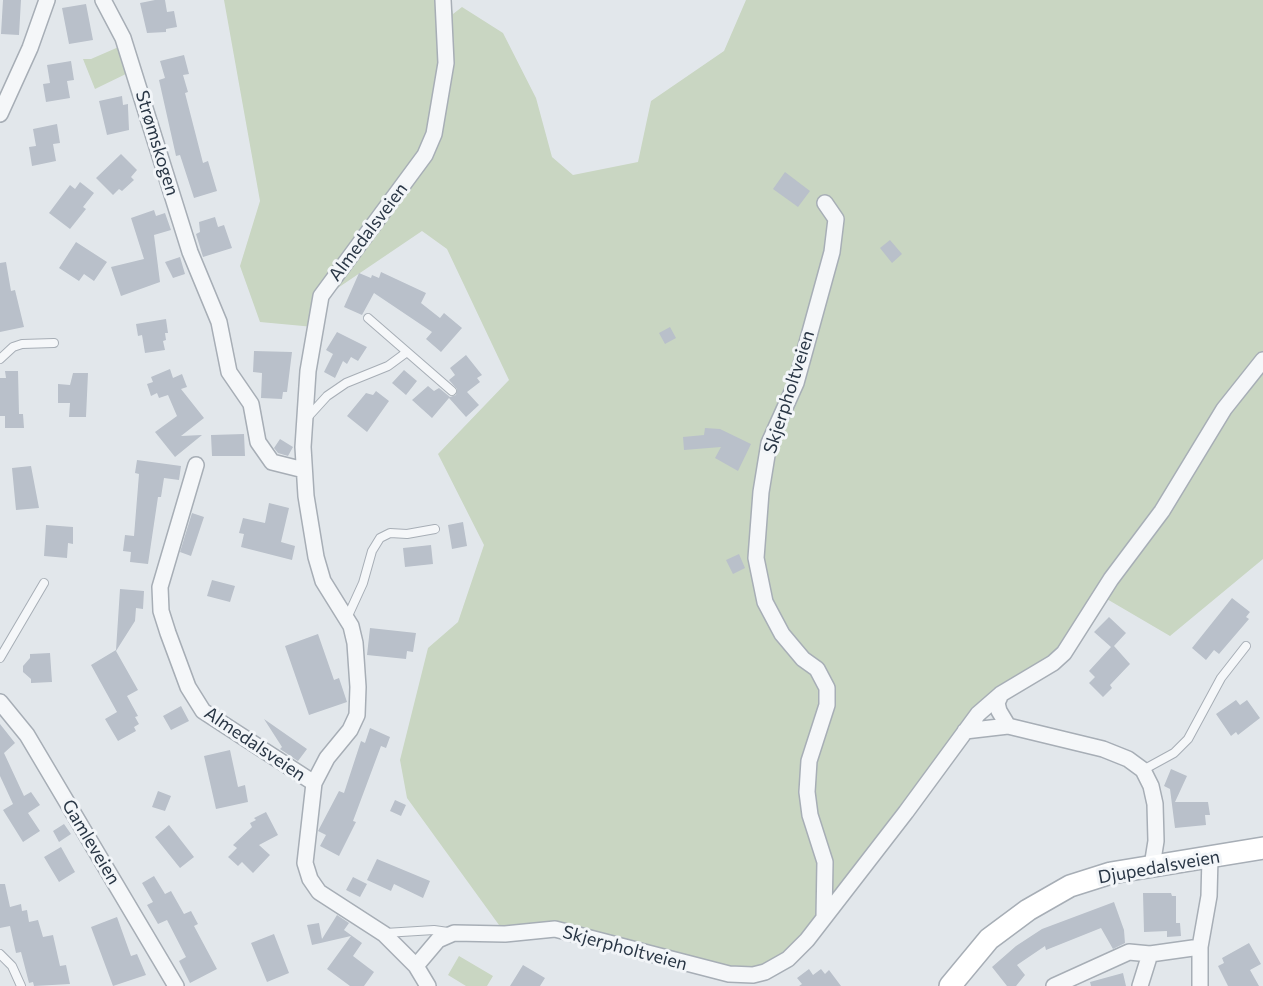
<!DOCTYPE html>
<html>
<head>
<meta charset="utf-8">
<style>
  body { margin:0 }
  canvas { display:block; background:#e2e7eb }
</style>
</head>
<body>
<canvas width="1263" height="986"></canvas>
<script>
const ctx = document.querySelector('canvas').getContext('2d');
ctx.lineJoin = 'round';
function fillPath(path, color) { ctx.fillStyle = color; ctx.fill(path, 'evenodd'); }
const poly = rows => new Path2D(rows.map(r => 'M' + r).join(''));
function stroke(path, color, width, dash) { ctx.strokeStyle = color; ctx.lineWidth = width; ctx.lineCap = dash ? 'butt' : 'round'; ctx.setLineDash(dash || []); ctx.stroke(path); }
function label(font, color, halo, rows, align = 'center') {
  ctx.font = font + ' Commissioner,sans-serif'; ctx.lineWidth = 6; ctx.setLineDash([]); ctx.textBaseline = 'middle'; ctx.strokeStyle = halo; ctx.fillStyle = color; for (const [text, x, y, turn = 0] of rows) {
    ctx.save(); ctx.translate(x, y); ctx.rotate((+turn || 0) * Math.PI / 180); ctx.textAlign = isNaN(turn) ? turn : align; if (halo) ctx.strokeText(text, 0, 0); ctx.fillText(text, 0, 0); ctx.restore();
  }
}
fillPath(poly([
  [224,0,450,0,453,14,462,7,503,33,536,98,552,157,573,175,638,162,651,101,724,51,746,0,1263,0,1263,559,1170,636,1100,595,1070,645,1000,697,818,928,759,974,704,966,499,925,407,798,400,760,428,648,458,622,484,545,438,454,509,380,447,249,422,231,320,300,314,327,260,322,240,266,260,201],
  [121,46,130,72,95,89,83,59,91,59],
  [459,956,493,976,487,986,466,986,448,975]
]), '#c9d6c2');
fillPath(poly([
  [3,0,21,0,19,35,1,34],
  [155,0,165,0,167,12,174,11,177,27,166,29,166,32,147,33,140,3],
  [86,4,93,40,69,44,62,8],
  [184,55,189,74,183,75,188,92,185,93,203,163,208,161,217,191,194,198,180,155,176,156,159,80,165,78,160,61],
  [71,61,74,80,67,81,70,98,46,102,43,84,50,83,47,65],
  [122,96,123,105,128,104,128,107,129,130,107,135,99,101],
  [57,124,60,143,53,144,56,161,32,166,29,147,36,146,33,129],
  [121,154,137,170,131,177,134,180,122,191,119,189,113,195,96,178],
  [785,172,810,191,798,207,773,189],
  [80,182,94,193,83,207,86,209,70,229,49,213,70,185,75,189],
  [154,210,156,216,165,213,171,230,154,235,160,282,121,296,111,267,144,259,131,218],
  [215,217,218,227,224,225,232,248,203,257,196,234,200,232,199,222],
  [890,240,902,254,892,263,880,248],
  [76,242,107,262,94,281,84,274,79,281,59,268],
  [180,257,185,274,173,278,165,262],
  [6,262,11,291,15,290,24,327,0,332,0,263],
  [381,272,426,293,421,303,440,318,444,313,462,328,441,352,426,339,432,332,374,293,362,315,344,307,359,273,371,278,372,275,379,278],
  [166,319,168,333,165,333,166,340,163,341,165,350,145,353,142,335,138,336,136,324],
  [670,327,676,338,665,344,659,333],
  [337,332,367,347,358,361,351,357,347,364,343,361,335,378,324,372,333,354,326,350],
  [254,351,292,352,287,392,283,392,282,399,261,398,262,373,253,372],
  [466,355,482,375,477,378,480,382,467,392,479,405,466,417,449,398,432,418,412,400,428,386,434,391,439,388,450,397,456,395,457,389,449,380,455,375,450,368],
  [170,369,173,378,182,374,187,387,181,389,204,418,181,436,202,435,175,457,155,432,177,416,168,395,159,398,157,393,151,396,147,384,153,382,151,377],
  [404,370,417,381,406,395,392,383],
  [5,371,18,371,19,414,23,414,24,428,5,428,5,416,0,416,0,378,6,378],
  [73,373,88,373,86,417,69,417,70,403,58,403,58,384,70,385],
  [376,391,389,401,367,432,347,416,366,393,373,395],
  [705,428,720,429,751,444,738,471,715,458,721,447,684,450,683,437,704,435],
  [244,434,245,456,212,456,211,435],
  [280,439,293,447,288,456,278,453,274,448],
  [137,460,181,466,179,480,164,478,161,497,158,497,148,564,130,562,131,552,123,551,125,535,134,536,139,474,135,473],
  [31,466,39,508,16,510,12,468],
  [269,503,289,508,281,542,295,546,292,560,241,547,244,534,239,533,243,518,265,523],
  [192,513,204,517,191,556,180,552],
  [463,522,467,546,452,549,448,525],
  [46,525,73,527,73,544,68,543,67,558,44,556],
  [431,545,433,564,405,567,403,548],
  [739,554,745,568,733,574,726,560],
  [212,580,235,586,230,602,207,596],
  [120,589,144,591,143,609,136,608,135,621,116,651,138,690,127,696,138,716,135,717,139,724,134,727,136,731,118,741,105,719,117,712,91,665,116,650],
  [1232,598,1250,612,1246,617,1249,619,1219,654,1214,650,1206,660,1192,648],
  [1109,617,1126,633,1114,646,1130,664,1110,685,1112,688,1103,697,1089,683,1095,677,1089,671,1111,647,1094,632],
  [370,628,416,633,413,652,407,651,406,659,367,655],
  [318,634,334,680,339,678,347,702,309,715,285,646],
  [50,653,52,682,31,683,31,679,23,672,23,666,30,658,30,654],
  [1236,700,1240,705,1247,700,1260,718,1238,735,1236,732,1231,736,1216,714],
  [181,706,189,721,171,730,163,716],
  [264,719,307,749,298,761,280,749,282,747],
  [0,724,15,743,4,753,24,796,31,792,40,805,28,813,40,831,23,842,3,810,13,804,0,776],
  [370,728,390,737,386,748,381,746,353,821,356,822,339,856,320,846,326,835,318,831,339,791,344,793,361,741,365,743],
  [230,750,238,787,245,785,248,802,216,809,204,756],
  [1171,769,1187,776,1175,802,1208,802,1210,815,1205,815,1206,825,1175,828,1170,789,1164,786],
  [158,791,171,796,165,811,152,807],
  [395,800,406,805,401,816,390,811],
  [266,812,278,835,259,845,270,855,253,873,242,862,238,866,228,857,237,848,233,845,252,827,250,823,256,820,254,818],
  [64,824,71,834,59,842,53,831],
  [169,825,194,857,180,868,155,837],
  [61,847,75,872,59,882,44,857],
  [377,859,430,881,423,898,394,884,391,891,367,880],
  [154,876,165,894,171,891,184,914,191,911,198,924,194,926,217,969,190,983,179,961,186,957,167,920,158,924,147,905,153,902,142,883],
  [353,877,367,884,360,897,346,890],
  [0,884,5,884,10,907,21,904,22,911,27,910,29,922,38,920,43,937,53,935,60,966,66,965,70,984,34,986,33,982,29,983,21,952,16,953,10,926,0,928],
  [1143,893,1171,893,1172,896,1176,896,1176,923,1180,923,1181,936,1167,937,1167,931,1144,932],
  [1114,902,1124,930,1125,943,1113,949,1101,928,1046,950,1045,946,1017,965,1025,975,1016,986,1007,986,992,967,1016,946,1042,929],
  [337,915,349,923,344,930,362,943,353,956,374,972,364,986,350,986,327,969,351,936,312,945,307,925,319,923,322,939],
  [117,917,131,956,137,954,146,975,113,986,91,927],
  [274,934,289,973,267,982,251,943],
  [1249,943,1261,964,1250,970,1259,986,1228,986,1218,966,1224,963,1222,958],
  [523,965,545,978,540,986,510,986],
  [809,969,813,975,821,969,825,974,829,970,841,986,799,986,802,984,797,978],
  [1123,973,1126,986,1091,986,1090,982]
]), '#b9c0ca');
const lane = poly([
  [368,318,452,391],
  [0,359,13,347,22,344,54,343],
  [307,418,327,396,346,383,388,366,407,352],
  [347,618,363,583,372,551,380,538,390,533,407,534,435,529],
  [0,658,44,583],
  [1143,770,1174,753,1188,739,1221,678,1246,646],
  [385,933,434,930,448,932],
  [0,954,12,966,21,986]
]);
const street = poly([
  [103,0,123,38,190,252,219,322,229,372,251,404,258,442,272,462,304,470],
  [0,114,30,48,47,0],
  [196,465,160,587,161,611,168,633,188,687,203,711,314,783],
  [1001,694,997,703,999,711,1008,726,1103,749,1128,759,1143,770,1151,786,1155,804,1156,841,1152,866],
  [0,702,27,735,176,986],
  [965,731,1008,726],
  [824,918,825,862,810,815,807,792,809,761,827,705,827,688,817,669,803,659,782,634,765,602,756,558,761,492,769,443,796,383,832,252,836,219,825,203],
  [416,966,438,940,454,933,505,934,555,929,729,974,753,975,765,972,788,959,807,940,906,812,978,714,1001,694,1053,663,1064,653,1111,579,1162,511,1224,409,1263,360],
  [428,986,416,966,384,934,319,892,310,879,305,863,314,783,327,758,350,730,357,715,358,687,355,643,351,626,323,581,316,557,306,496,303,447,308,371,321,296,425,155,434,134,446,63,443,0],
  [1054,986,1129,952,1150,954,1200,947],
  [1140,986,1150,954],
  [1200,986,1200,947,1209,896,1210,857]
]);
const secondary = poly([
  [950,986,989,939,1028,910,1070,886,1111,873,1263,848]
]);
stroke(lane, '#a7aeb6', 10);
stroke(street, '#a7aeb6', 18);
stroke(secondary, '#a7aeb6', 24);
stroke(lane, '#f5f7f9', 8);
stroke(street, '#f5f7f9', 15);
stroke(secondary, '#fff', 21);
label('18px', '#293645', '#f2f5f8', [
  ["Strømskogen",157,143,73],
  ["Almedalsveien",368,232,-53],
  ["Skjerpholtveien",789,392,-72],
  ["Almedalsveien",255,744,34],
  ["Gamleveien",91,842,59],
  ["Djupedalsveien",1159,867,-10],
  ["Skjerpholtveien",625,948,15]
]);
</script>
</body>
</html>
